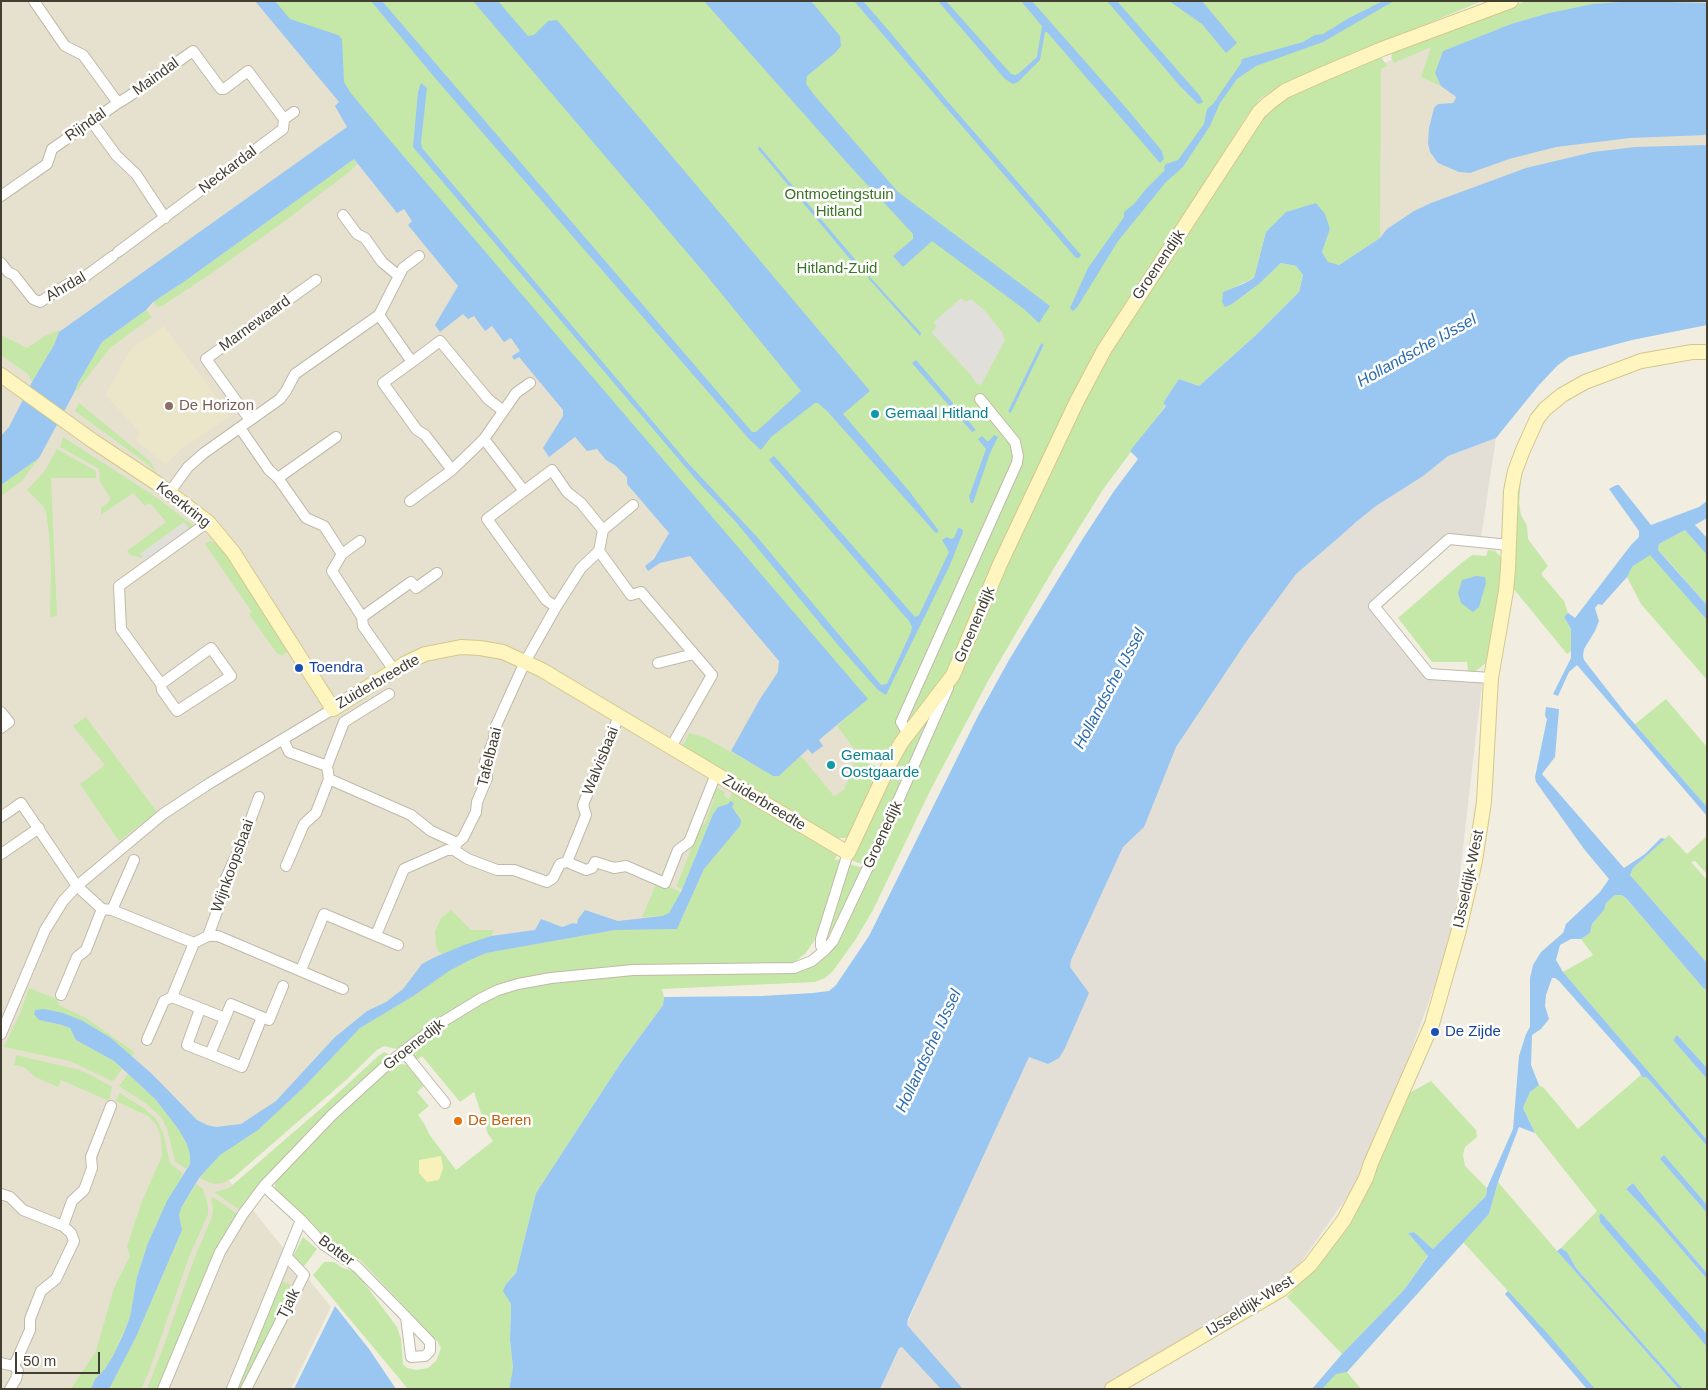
<!DOCTYPE html>
<html>
<head>
<meta charset="utf-8">
<style>
  body { margin:0 }
  #map { position:relative; width:1708px; height:1390px; overflow:hidden; background:#f1eee1; font-family:Helvetica,sans-serif }
  canvas { display:block }
  .frame { position:absolute; inset:0; border:2px solid #433e32; pointer-events:none }
  .scale { position:absolute; left:15px; top:1352px; width:85px; height:22px; box-sizing:border-box; border:2px solid #433e32; border-top:0; padding-left:6px; font-size:15px; line-height:18px; white-space:nowrap; color:#433e32; -webkit-text-stroke:4px #fff; paint-order:stroke }
</style>
</head>
<body>
<div id="map">
<canvas width="1708" height="1390"></canvas>
<div class="frame"></div>
<div class="scale">50 m</div>
</div>
<script>
const ctx = document.querySelector('canvas').getContext('2d');
ctx.lineJoin = 'round';
function fillPath(path, color) { ctx.fillStyle = color; ctx.fill(path, 'evenodd'); }
const poly = rows => new Path2D(rows.map(r => 'M' + r).join(''));
function stroke(path, color, width, dash) { ctx.strokeStyle = color; ctx.lineWidth = width; ctx.lineCap = dash ? 'butt' : 'round'; ctx.setLineDash(dash || []); ctx.stroke(path); }
function label(font, color, halo, rows, align = 'center') {
  ctx.font = font + ' Helvetica,sans-serif'; ctx.lineWidth = 5; ctx.setLineDash([]); ctx.textBaseline = 'middle'; ctx.strokeStyle = halo; ctx.fillStyle = color; for (const [text, x, y, turn = 0] of rows) {
    ctx.save(); ctx.translate(x, y); ctx.rotate((+turn || 0) * Math.PI / 180); ctx.textAlign = isNaN(turn) ? turn : align; if (halo) ctx.strokeText(text, 0, 0); ctx.fillText(text, 0, 0); ctx.restore();
  }
}
fillPath(poly([
  [1,1,301,1,894,697,781,941,514,967,370,1050,227,1178,331,1307,291,1389,1,1389],
  [1567,1,1707,1,1707,151,1377,243,1373,68,1423,46]
]), '#e6e1cf');
fillPath(poly([
  [1496,438,1480,545,1450,541,1378,612,1428,674,1483,676,1453,934,1371,1163,1282,1289,1106,1389,879,1389,1084,912,1225,621,1403,472]
]), '#e3dfd7');
fillPath(poly([
  [164,326,230,416,180,450,166,465,135,440,140,432,105,395,131,349]
]), '#ebe5ca');
fillPath(poly([
  [260,1,1482,1,1280,85,1260,99,1246,117,1102,345,935,708,865,865,850,860,886,761,880,762,858,754,837,726,863,703],
  [1526,1,1633,1,1593,4,1549,13,1511,24,1443,51,1435,73,1441,86,1421,77,1431,47,1394,63,1391,58,1393,50,1421,41],
  [1377,57,1381,57,1387,66,1381,69,1380,238,1339,265,1328,263,1322,252,1330,229,1266,232,1254,278,1224,292,1232,304,1259,284,1281,263,1296,266,1303,275,1299,292,1256,335,1199,386,1179,379,1163,403,1166,405,1104,488,1054,568,988,681,929,793,873,910,856,939,833,971,825,978,815,982,662,989,664,997,663,1005,622,1061,536,1193,516,1273,506,1284,511,1304,510,1340,513,1369,509,1389,408,1389,313,1275,324,1262,334,1262,343,1268,359,1273,365,1284,397,1327,401,1339,403,1364,407,1368,416,1370,428,1368,436,1361,441,1348,438,1342,360,1260,332,1245,303,1214,275,1190,275,1181,335,1118,394,1063,407,1065,424,1086,417,1092,429,1106,418,1115,425,1125,429,1134,456,1170,493,1141,488,1134,474,1092,460,1102,422,1056,415,1061,413,1056,413,1049,434,1033,473,1008,501,994,552,982,623,975,788,973,830,946,1010,550,1096,373,1255,124,1280,98],
  [354,159,357,164,349,172,285,221,209,275,162,306,158,307,153,302,185,281],
  [146,310,152,317,110,348,75,393,78,383,102,342],
  [57,331,59,332,54,345,32,382,28,374,1,355,1,335,27,348,45,336],
  [79,403,151,462,157,474,150,466,75,411],
  [63,437,156,497,194,526,189,529,184,522,140,554,143,558,130,555,127,551,166,522,150,503,145,506,133,493,101,515,101,508,109,502,110,497,100,482,99,469,60,447],
  [57,449,96,471,96,478,51,478,57,616,51,617,50,615,51,571,49,535,46,512,43,506,27,490,44,472],
  [39,458,22,481,1,496,1,485],
  [1522,467,1519,503,1521,515,1527,526,1528,539,1548,566,1541,574,1564,601,1568,613,1564,617,1571,629,1571,651,1567,654,1513,588,1515,502],
  [1685,530,1707,555,1707,605,1673,566,1658,550,1659,544],
  [210,541,222,545,247,583,287,652,281,656,276,652,249,614,252,612,205,544],
  [1488,550,1495,551,1501,557,1503,574,1487,662,1476,671,1468,671,1467,662,1432,662,1398,618,1459,565,1472,555,1486,556],
  [1650,554,1707,620,1707,680,1641,604,1627,577,1633,566],
  [1666,699,1707,747,1707,807,1635,724],
  [86,717,157,812,119,841,80,784,105,765,73,726],
  [689,733,704,737,774,776,779,776,801,756,834,796,844,790,856,759,873,765,880,769,850,835,846,838,837,838,682,747],
  [715,787,725,792,724,796,729,799,733,791,838,854,835,859,836,860,840,859,840,870,814,941,805,954,793,963,786,965,630,966,543,975,493,987,476,996,448,1013,397,1049,384,1046,377,1050,346,1080,233,1178,223,1183,214,1184,199,1178,220,1155,258,1130,303,1088,360,1028,415,995,449,971,468,961,486,953,615,930,677,929,704,869,740,826,737,813,731,807,734,803,718,807,713,814,682,889,677,887,677,885,701,824,704,825,714,799,711,797],
  [1669,835,1687,854,1707,836,1707,874,1695,861,1691,862,1707,880,1707,963,1630,875,1633,868],
  [849,864,863,868,847,902,827,938,825,938],
  [657,882,681,892,670,913,662,916,642,917],
  [1615,895,1621,895,1626,898,1704,989,1707,988,1707,1068,1677,1035,1673,1040,1707,1079,1707,1140,1563,972,1593,955,1581,939,1590,933,1592,924,1604,910,1606,903],
  [451,910,471,930,494,930,491,936,442,954,438,951,436,945,435,932,441,918],
  [29,988,57,999,59,1005,86,1018,134,1052,132,1057,111,1038,83,1021,39,1020,62,1025,70,1028,76,1040,114,1061,122,1069,114,1080,112,1081,70,1061,4,1047,21,1011],
  [384,1052,390,1055,355,1087,297,1144,271,1172,240,1210,214,1192,229,1188,325,1105,377,1057],
  [16,1055,80,1070,95,1077,112,1087,109,1101,61,1080,58,1087,35,1077,24,1067,14,1065],
  [128,1074,156,1100,179,1130,187,1144,190,1155,190,1164,186,1169,175,1161,167,1129,161,1117,148,1105,119,1086],
  [1641,1075,1642,1077,1646,1077,1652,1083,1707,1146,1707,1205,1664,1156,1660,1159,1707,1213,1707,1273,1664,1223,1633,1183,1626,1189,1663,1228,1707,1279,1707,1334,1601,1214,1599,1216,1600,1222,1707,1347,1707,1389,1683,1389,1576,1268,1567,1252,1561,1248,1597,1211,1535,1133,1523,1108,1530,1092,1539,1085,1544,1088,1578,1129],
  [1431,1081,1476,1130,1477,1137,1465,1147,1463,1155,1465,1166,1487,1188,1486,1196,1433,1249,1414,1232,1408,1233,1428,1255,1404,1290,1342,1354,1287,1297,1312,1270,1405,1092,1411,1092],
  [120,1093,145,1109,156,1119,163,1133,170,1163,183,1174,155,1226,137,1277,130,1317,113,1356,105,1369,95,1379,91,1389,71,1389,96,1351,114,1288,130,1256,127,1246,142,1201,162,1156,161,1138,157,1126,148,1116,116,1101],
  [1498,1182,1557,1251,1679,1389,1595,1389,1508,1291,1463,1242,1489,1214],
  [196,1184,203,1189,208,1206,208,1214,189,1257,150,1369,141,1389,109,1389,136,1337,162,1277,182,1230,179,1215,181,1208],
  [211,1196,238,1214,216,1250,159,1389,147,1389,164,1345,194,1259,211,1219,213,1211],
  [303,1237,317,1249,302,1269,291,1260],
  [279,1280,291,1285,241,1389,233,1389],
  [1347,1372,1361,1389,1322,1389,1336,1373]
]), '#c5e8a8');
fillPath(poly([
  [441,1156,443,1168,439,1180,427,1182,419,1173,419,1160]
]), '#f9f1ba');
fillPath(poly([
  [961,298,966,302,971,299,984,310,1002,332,1005,340,981,385,976,383,971,375,931,332,937,327,934,322],
  [184,522,189,529,146,561,140,554]
]), '#e1dfda');
fillPath(poly([
  [255,1,275,1,290,19,338,35,342,39,344,82,350,92,388,138,868,699,819,740,823,746,812,754,808,749,779,776,773,776,731,751,760,699,778,672,779,661,690,556,660,563,648,571,645,566,654,559,669,533,627,484,627,477,616,466,606,460,597,449,587,451,575,437,549,457,543,448,563,416,563,410,519,357,514,360,512,356,520,351,511,338,504,342,492,326,485,331,474,316,468,319,463,314,440,332,435,325,458,286,408,225,412,221,404,209,397,213,354,159,185,281,153,302,146,310,102,342,78,383,74,393,39,458,1,485,1,436,9,427,32,382,54,345,59,332,347,127,335,106,339,102],
  [371,1,382,1,752,432,756,432,801,391,707,276,473,1,498,1,528,36,534,35,548,21,557,20,870,391,843,414,909,491,939,531,936,533,933,530,828,412,818,403,815,403,771,437,761,450,749,439,435,78],
  [704,1,811,1,840,36,841,46,835,53,807,76,806,84,815,96,898,192,1050,306,1039,323,1024,309,932,241,903,267,893,256,913,239,913,234,849,165],
  [854,1,863,1,889,31,948,102,1081,255,1079,258,1076,258],
  [938,1,946,1,1011,74,1015,75,1018,74,1037,57,1042,26,1021,1,1032,1,1127,109,1162,151,1164,159,1160,163,1047,32,1045,32,1040,60,1018,82,1013,84,1005,79],
  [1107,1,1117,1,1200,96,1203,102,1202,103,1198,104,1180,86],
  [1169,1,1202,1,1237,43,1226,53,1202,24],
  [1383,1,1394,1,1323,42,1256,66,1237,79,1220,103,1210,126,1183,167,1166,182,1118,241,1078,306,1073,311,1070,308,1088,268,1124,217,1124,212,1134,204,1146,189,1165,170,1164,167,1166,164,1178,160,1204,124,1207,109,1213,104,1241,63,1242,59,1303,42,1315,35,1323,34,1349,18],
  [1633,1,1707,3,1707,135,1630,138,1556,147,1509,159,1470,173,1459,172,1438,163,1430,152,1428,143,1429,128,1434,108,1438,104,1453,103,1456,98,1455,96,1441,86,1435,73,1443,51,1511,24,1549,13,1593,4],
  [421,83,427,88,421,142,422,148,687,462,758,538,881,685,887,684,911,632,912,627,909,621,769,460,774,456,915,617,919,615,949,552,942,540,947,537,951,539,954,538,958,528,962,529,963,532,950,565,886,695,878,690,838,645,735,521,699,483,413,147,418,92],
  [1707,145,1707,325,1632,340,1569,357,1558,365,1539,385,1496,438,1448,456,1423,476,1376,506,1356,522,1337,539,1296,574,1246,642,1176,747,1144,827,1123,847,1071,960,1070,967,1089,993,1065,1048,1059,1058,1048,1064,1029,1057,908,1319,907,1325,963,1389,941,1389,902,1347,899,1348,880,1389,509,1389,513,1368,510,1340,511,1304,503,1291,506,1284,516,1273,536,1193,622,1061,663,1005,664,997,761,996,813,993,829,991,836,985,869,936,978,716,1009,660,1082,540,1114,491,1138,459,1130,451,1166,406,1163,403,1179,379,1199,386,1256,335,1299,292,1303,275,1296,266,1281,263,1259,284,1232,304,1225,307,1222,302,1223,292,1243,284,1254,278,1266,232,1286,212,1316,203,1325,214,1330,229,1322,252,1328,262,1339,265,1380,238,1387,229,1414,211,1431,203,1526,168,1593,152,1635,147],
  [759,146,864,270,863,272,860,271,758,149],
  [869,276,921,333,920,336,868,278],
  [916,360,976,430,972,432,912,363],
  [994,435,998,437,990,453,973,503,971,503,969,497,986,449,978,439,982,436,987,441,989,441],
  [1616,485,1619,485,1651,525,1699,507,1707,501,1707,518,1695,525,1707,538,1707,555,1685,530,1659,544,1658,550,1707,605,1707,620,1650,555,1633,566,1627,577,1602,605,1598,604,1595,608,1599,621,1595,631,1584,649,1583,656,1584,660,1626,714,1707,807,1707,816,1577,665,1569,672,1558,696,1553,694,1571,658,1571,629,1564,617,1568,613,1575,618,1631,545,1639,537,1639,531,1609,489],
  [1476,576,1485,577,1486,583,1479,607,1473,612,1461,603,1458,593,1462,580],
  [1546,707,1559,709,1555,757,1542,774,1624,868,1645,854,1661,838,1665,839,1633,868,1630,875,1707,963,1707,988,1704,989,1626,898,1621,895,1615,895,1606,903,1604,910,1592,924,1590,933,1581,939,1571,939,1560,945,1556,960,1563,972,1707,1140,1707,1146,1652,1083,1646,1077,1642,1077,1639,1071,1559,981,1555,978,1552,978,1546,995,1545,1006,1549,1019,1541,1029,1532,1035,1531,1065,1539,1085,1530,1092,1523,1108,1535,1133,1519,1127,1498,1182,1489,1214,1347,1372,1336,1374,1322,1389,1312,1389,1342,1354,1404,1290,1428,1256,1408,1233,1414,1232,1433,1249,1486,1196,1487,1188,1513,1129,1519,1056,1526,1034,1530,1027,1530,978,1533,965,1541,952,1563,933,1566,924,1600,892,1609,879,1584,849,1536,782,1535,777,1547,719,1545,716],
  [730,801,734,803,732,807,741,820,740,826,704,869,677,929,615,930,486,953,468,961,449,971,415,995,360,1028,303,1088,258,1130,220,1155,199,1178,181,1208,179,1215,182,1230,136,1337,109,1389,91,1389,95,1379,105,1369,113,1356,123,1335,130,1317,137,1277,148,1243,167,1201,190,1164,190,1155,187,1144,179,1130,156,1100,138,1083,114,1061,76,1040,70,1028,62,1025,39,1020,34,1014,35,1010,44,1009,63,1013,83,1021,111,1038,152,1074,197,1120,207,1125,216,1127,241,1124,276,1101,334,1038,367,1011,386,1002,403,989,422,964,435,957,464,945,491,936,535,930,541,919,562,927,573,923,577,924,578,919,585,910,618,921,662,916,669,913,681,892,713,814,718,807,728,804],
  [1677,1035,1707,1068,1707,1079,1673,1040],
  [1664,1155,1707,1205,1707,1213,1660,1159],
  [1633,1183,1664,1223,1707,1273,1707,1279,1663,1228,1626,1189],
  [1601,1213,1707,1334,1707,1347,1600,1222,1599,1216],
  [1561,1248,1567,1252,1576,1268,1683,1389,1679,1389,1557,1251],
  [1508,1291,1547,1333,1595,1389,1587,1389,1505,1294],
  [335,1306,369,1349,396,1389,294,1389]
]), '#9ac6f2');
stroke(poly([
  [1010,411,1042,345]
]), '#9ac6f2', 3);
const street = poly([
  [118,103,128,97,193,51,221,89,224,89,248,71,284,119,294,112],
  [92,122,116,155,136,174,165,218],
  [1,196,47,164,52,149,118,103,83,55,65,46,34,1],
  [343,215,357,234,365,238,382,262,399,276],
  [118,252,283,129,284,119],
  [1,263,8,272,14,275,33,299,40,302,68,284,79,281,113,256],
  [379,315,412,362,440,341,488,399,502,410],
  [412,362,383,383,417,430,425,435,452,470],
  [250,420,206,359,316,280],
  [240,428,269,470,278,478,306,518,324,526,342,554,332,571,362,617,363,626,394,670],
  [484,439,516,393,530,383],
  [278,478,336,437],
  [524,491,552,470,567,492,581,503,603,530,599,551,581,568,556,607],
  [169,493,188,467,204,453,280,399,286,391,295,374,379,315,403,268,419,256],
  [410,501,452,470,484,439,524,491,487,519,546,600,556,607,525,662,495,728,494,739,485,762,487,778,477,802,476,812,463,838,457,843,454,850],
  [603,530,633,505],
  [599,551,631,595,641,592,712,675,671,747],
  [342,554,360,541],
  [362,617,411,582,416,588,437,573],
  [658,663,694,654],
  [1491,678,1429,674,1374,606,1449,539,1509,545],
  [161,684,211,648,231,676,177,711,162,690,161,684,121,629,119,586,208,522],
  [1,712,9,722,1,728],
  [908,734,901,722,1017,463,1018,456,1015,442,980,399],
  [283,739,289,752,327,766,329,779,411,815,431,831,457,843],
  [327,766,344,722,389,694],
  [1,817,21,803,77,886,102,909,112,910,194,943,208,936,218,936,343,989],
  [1,854,39,828],
  [567,862,586,870,592,868,595,862,614,868,626,866,665,883,678,850,689,842,716,774],
  [567,862,586,815,583,805,619,716],
  [286,866,304,824,316,813,329,779],
  [112,910,134,860],
  [376,935,404,869,447,850,454,850,468,859,497,870,514,870,547,882,553,878,560,864,567,862],
  [208,936,223,895,225,880,242,843,259,797],
  [825,950,821,946,821,939,848,853],
  [301,970,324,914,398,945],
  [61,995,77,957,86,950,102,909],
  [172,997,225,1018],
  [231,1004,262,1017,242,1067,210,1054,231,1004],
  [200,1009,187,1045,210,1054],
  [262,1017,269,1020,283,986],
  [1,1034,45,930,63,901,77,886,163,814,210,783,333,709],
  [147,1040,164,1001,172,997,194,943],
  [403,1051,445,1103],
  [264,1186,301,1220,324,1245,357,1267,406,1317,430,1342,430,1351,425,1356,411,1357,406,1317],
  [1,1194,10,1197,23,1210,63,1226],
  [1,1363,14,1366,18,1371,16,1379,10,1389],
  [14,1366,30,1330,30,1319,41,1291,56,1279,74,1241,71,1233,63,1226,72,1201,84,1190,92,1168,91,1157,111,1106],
  [163,1389,220,1252,243,1214,264,1186,332,1115,390,1062,439,1024,480,999,498,990,518,984,551,978,633,970,794,968,812,961,825,950,833,941,879,844,948,688],
  [232,1389,301,1220],
  [246,1389,304,1275,287,1257]
]);
const secondary = poly([
  [1,375,93,441,158,484,208,522,233,552,333,709,406,663,425,654,461,647,480,648,503,652,542,670,848,853,891,761,901,743,953,675,1000,564,1076,403,1104,350,1259,112,1269,103,1285,91,1323,74,1382,49,1511,1],
  [1112,1389,1282,1289,1310,1265,1344,1220,1366,1178,1371,1163,1432,1024,1459,930,1475,861,1484,802,1491,678,1506,591,1508,569,1511,491,1515,471,1523,450,1537,419,1545,409,1562,395,1585,382,1641,361,1692,352,1707,352]
]);
stroke(street, '#c0b9a7', 12);
stroke(secondary, '#d3c78f', 16);
stroke(street, '#fff', 10);
stroke(secondary, '#fff5be', 14);
for (const [x, y, r, color] of [
  [169,406,5,"#8d6e63"],
  [875,414,5,"#0f9aa8"],
  [299,668,5,"#1a4fb4"],
  [831,765,5,"#0f9aa8"],
  [1435,1032,5,"#1a4fb4"],
  [458,1121,5,"#e8710a"]
]) { const dot = new Path2D(); dot.arc(x, y, r, 0, 2 * Math.PI); ctx.fillStyle = color; ctx.fill(dot); stroke(dot, '#fff', 2); }
label('15px', '#433e32', '#fff', [
  ["Maindal",156,77,-36],
  ["Rijndal",86,125,-35],
  ["Neckardal",228,170,-37],
  ["Groenendijk",1159,265,-56],
  ["Ahrdal",66,287,-30],
  ["Marnewaard",255,324,-36],
  ["Keerkring",183,505,38],
  ["Groenendijk",975,625,-67],
  ["Zuiderbreedte",378,682,-30],
  ["Tafelbaai",490,757,-76],
  ["Walvisbaai",601,761,-68],
  ["Zuiderbreedte",764,803,31],
  ["Groenedijk",883,835,-65],
  ["Wijnkoopsbaai",233,866,-70],
  ["IJsseldijk-West",1469,879,-78],
  ["Groenedijk",414,1045,-38],
  ["Botter",336,1251,37],
  ["Tjalk",289,1304,-63],
  ["IJsseldijk-West",1250,1306,-32]
]);
label('15px', '#3c7525', '#fff', [
  ["Ontmoetingstuin",839,195],
  ["Hitland",839,212],
  ["Hitland-Zuid",837,269]
]);
label('15px', '#785e54', '#fff', [
  ["De Horizon",179,406]
], 'left');
label('15px', '#0d838f', '#fff', [
  ["Gemaal Hitland",885,414],
  ["Gemaal",841,756],
  ["Oostgaarde",841,773]
], 'left');
label('15px', '#164399', '#fff', [
  ["Toendra",309,668],
  ["De Zijde",1445,1032]
], 'left');
label('15px', '#c56008', '#fff', [
  ["De Beren",468,1121]
], 'left');
label('italic 16px', '#2a6bb0', '#fff', [
  ["Hollandsche IJssel",1417,351,-29],
  ["Hollandsche IJssel",1110,689,-62],
  ["Hollandsche IJssel",929,1051,-65]
]);
</script>
</body>
</html>
